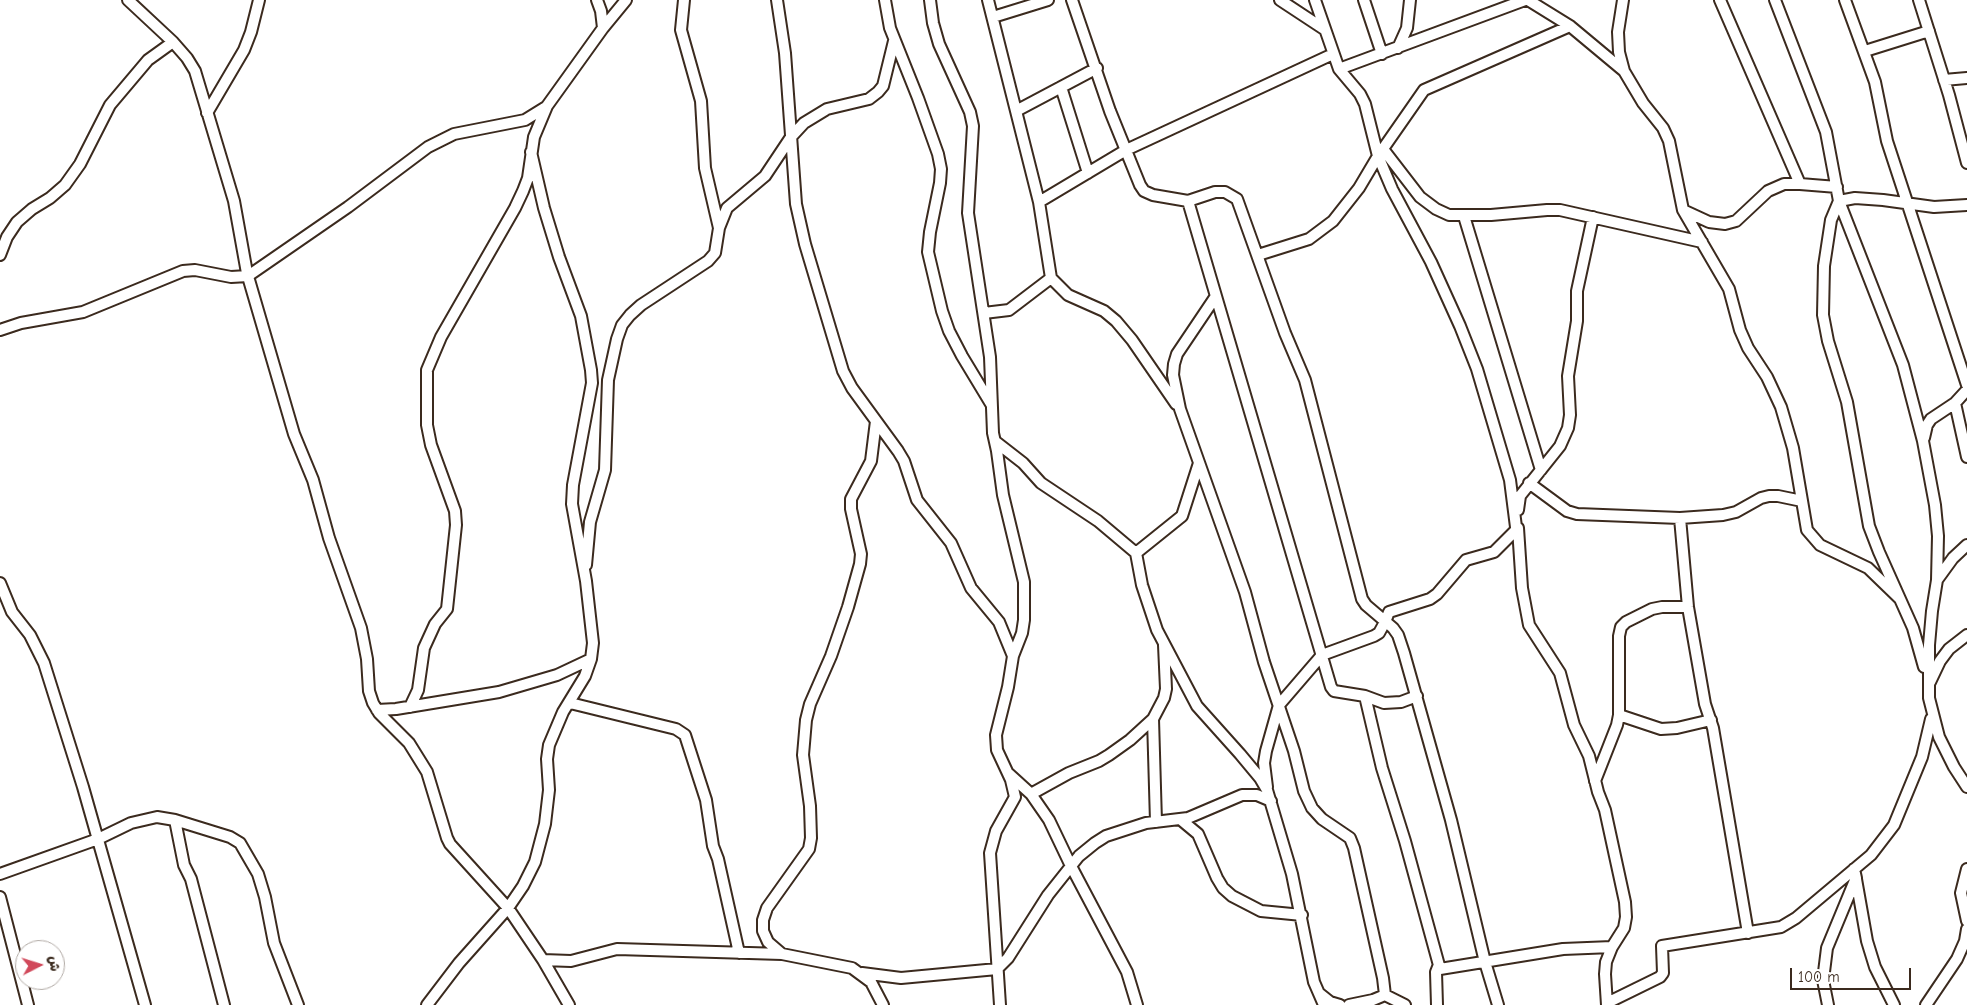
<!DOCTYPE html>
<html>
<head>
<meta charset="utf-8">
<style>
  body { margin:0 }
  #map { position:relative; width:1967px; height:1005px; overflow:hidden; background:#fff; font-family:"Comic Neue","Playpen Sans Arabic",sans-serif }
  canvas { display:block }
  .north { position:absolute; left:15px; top:940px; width:50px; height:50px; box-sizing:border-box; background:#fff; border:1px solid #b1aaa5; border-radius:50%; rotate:85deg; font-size:14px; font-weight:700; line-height:20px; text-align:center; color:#3b2a1e }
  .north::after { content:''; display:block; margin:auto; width:18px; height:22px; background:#d1495b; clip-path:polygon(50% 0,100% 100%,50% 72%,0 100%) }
  .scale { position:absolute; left:1790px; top:968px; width:121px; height:22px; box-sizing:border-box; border:2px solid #3b2a1e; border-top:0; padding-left:6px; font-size:15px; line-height:18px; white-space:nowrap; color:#3b2a1e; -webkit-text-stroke:4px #fff; paint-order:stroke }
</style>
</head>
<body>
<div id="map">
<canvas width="1967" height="1005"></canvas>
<div class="north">ش</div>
<div class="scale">100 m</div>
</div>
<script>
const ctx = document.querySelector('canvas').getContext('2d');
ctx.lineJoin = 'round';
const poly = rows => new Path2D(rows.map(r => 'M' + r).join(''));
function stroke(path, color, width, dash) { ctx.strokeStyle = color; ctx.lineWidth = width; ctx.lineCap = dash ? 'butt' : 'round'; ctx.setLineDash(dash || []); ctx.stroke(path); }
const minor = poly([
  [128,0,173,42,187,58,195,71,234,201,247,273,294,434,313,480,329,538,361,628,367,659,369,691,373,703,379,713,409,743,427,772,447,838,450,844,508,908,543,960,569,1005],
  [597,0,601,11,603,28],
  [684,0,681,30,701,101,705,168,719,228],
  [777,0,785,53,796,204,805,244,843,371,852,388,898,451,904,461,917,500,951,543,971,588,999,622,1013,656],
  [885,0,890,28,918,98,938,154,941,169,940,183,930,232,928,252,942,311,949,331,962,356,991,404],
  [930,0,933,23,939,44,970,112,973,126,968,213,990,357,993,433,997,451,1003,495,1024,582,1024,620,1022,633,1013,656,1008,687,996,735,997,750,1011,780,1015,797,996,831,990,853,1000,1005],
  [988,0,1039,202,1051,278,1068,295,1104,311,1116,321,1132,340,1176,404],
  [1072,0,1110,111,1140,185,1144,191,1153,195,1188,201,1215,192,1225,192,1237,199,1285,333,1305,380,1362,599,1366,605,1393,628,1398,635,1404,653,1451,820,1485,962,1498,1005],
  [1280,0,1324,29],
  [1315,0,1339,69,1360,94,1365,104,1378,156,1392,189,1431,262,1460,326,1477,369,1510,480,1516,527,1518,528,1522,588,1529,625,1560,673,1574,725,1589,756,1598,792,1605,810,1625,902,1626,917,1624,928,1612,947,1606,962,1605,974,1607,1005],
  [1364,0,1382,54],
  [1528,0,1570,26,1624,71],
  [1623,0,1618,32,1619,52,1624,71,1643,103,1663,128,1669,141,1683,210,1729,289,1740,330,1748,348,1767,377,1781,407,1793,448,1807,530,1820,545,1868,568,1900,599],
  [1720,0,1800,184],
  [1775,0,1826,132,1839,201,1903,365,1923,441,1935,505,1938,536,1937,580,1932,611,1929,645,1929,698,1939,737,1954,767,1967,787],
  [1845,0,1875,82,1887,141,1967,385],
  [1919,0,1949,95,1967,163],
  [993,17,1048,0],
  [1398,48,1407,28,1410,0],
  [1865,51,1929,31],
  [1339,69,1525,0],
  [1944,80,1967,78],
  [1061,87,1088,173],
  [1016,111,1097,68],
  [207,113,244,50,251,32,259,0],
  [1383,149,1420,197,1436,209,1449,215,1491,215,1547,210,1560,210,1702,242],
  [1188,201,1331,687,1334,691,1365,696,1384,703,1401,702,1417,696],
  [1039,202,1126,150,1333,54],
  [1683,210,1709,222,1725,224,1736,221,1768,191,1784,184,1800,184,1837,187],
  [1464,216,1541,470],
  [0,255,7,237,17,222,32,209,50,198,65,185,80,164,110,105,148,60,173,42],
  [1258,255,1309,239,1333,221,1359,188,1378,156,1424,90,1570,26],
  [1216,296,1177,354,1174,364,1173,375,1180,409,1245,592,1264,662,1294,751,1304,791,1312,808,1322,819,1350,838,1354,848,1383,978,1385,995],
  [984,313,1009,310,1051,278],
  [0,330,21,323,83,312,183,271,195,270,231,277,248,276,348,207,428,147,454,134,525,120,546,107],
  [1955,403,1967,457],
  [1924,438,1927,425,1931,419,1955,403,1967,390],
  [996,442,1023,463,1041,483,1098,521,1136,553,1142,585,1157,630,1197,706,1240,754,1260,778,1267,790,1292,874,1314,982,1324,1005],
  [1529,483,1567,511,1577,514,1680,518,1723,515,1736,512,1761,498,1769,496,1778,496,1802,501],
  [1518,510,1520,496,1560,446,1568,428,1570,415,1568,376,1577,321,1577,291,1593,217],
  [1680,518,1688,607,1705,704,1713,728,1748,933],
  [1136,553,1182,516,1199,463],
  [586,565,590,522,605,470,608,380,617,339,622,325,630,315,641,305,708,261,715,253,719,228,727,208,765,176,791,137,804,123,827,109,869,99,878,92,883,86,894,41],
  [1937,580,1953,558,1967,545],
  [0,583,12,612,30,635,44,663,83,787,145,1005],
  [1924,667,1913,628,1879,552,1869,526,1847,402,1828,341,1823,315,1824,266,1831,220,1839,201,1855,198,1883,200,1934,207,1967,205],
  [1930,682,1940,661,1949,649,1967,635],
  [1365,696,1382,768,1405,841,1440,969],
  [570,703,676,729,685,735,706,800,713,846,718,859,739,953],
  [410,707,418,690,424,648,435,624,447,609,456,525,455,511,431,445,427,425,427,370,441,337,515,208,523,191,528,178,534,137,547,106,603,28,626,0],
  [377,710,396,709,499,692,557,675,591,659],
  [1619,715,1661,729,1677,728,1711,720],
  [1153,719,1156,822],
  [1009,774,1031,794,1049,820,1071,866,1127,972,1137,1005],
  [1595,781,1617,725,1619,715,1619,636,1621,627,1626,622,1652,609,1662,607,1688,607],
  [1267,787,1264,763,1266,751,1279,705,1322,655,1374,636,1379,633,1385,622,1389,612,1430,599,1437,594,1466,560,1494,552,1518,528],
  [1031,794,1069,773,1099,761,1109,755,1130,740,1153,719,1164,698,1166,689,1164,645],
  [1180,819,1198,834,1217,878,1223,888,1232,896,1261,911,1302,915],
  [175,820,184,865,191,879,224,1005],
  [1967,869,1961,893,1967,921],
  [0,874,98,839,131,823,157,817,175,820,230,837,240,843,258,874,265,897,274,943,298,1005],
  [1856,879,1867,941,1875,967,1894,1005],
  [0,897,28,1005],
  [782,954,768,942,763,931,763,920,767,908,809,849,811,838,810,806,803,755,806,720,810,704,831,656,848,607,860,564,861,554,851,509,851,499,871,461,876,421],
  [543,960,571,961,617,949,782,954,852,968,871,982,883,1005],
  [862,973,901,978,997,969,1008,958,1048,895,1079,856,1095,843,1106,836,1146,823,1188,818,1242,795,1257,795,1271,801],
  [1320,994,1330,1002,1340,1005],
  [1385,995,1405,1005],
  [1607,1003,1660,977,1663,973,1662,946,1781,927,1796,918,1871,855,1894,825,1922,757,1931,719],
  [427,1005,459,963,508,908,523,886,535,862,545,824,549,790,547,759,549,745,563,712,585,676,591,659,593,643,586,581,572,504,573,485,592,383,591,370,581,316,559,257,544,208,531,152],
  [1349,1005,1373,1000,1385,995],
  [1437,1005,1436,972,1438,967,1440,969,1563,949,1612,947],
  [1828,1005,1823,980,1827,948,1856,878,1854,869],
  [1926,1005,1957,959,1965,941,1967,929]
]);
stroke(minor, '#3b2a1e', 14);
stroke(minor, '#fff', 10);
</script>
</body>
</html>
